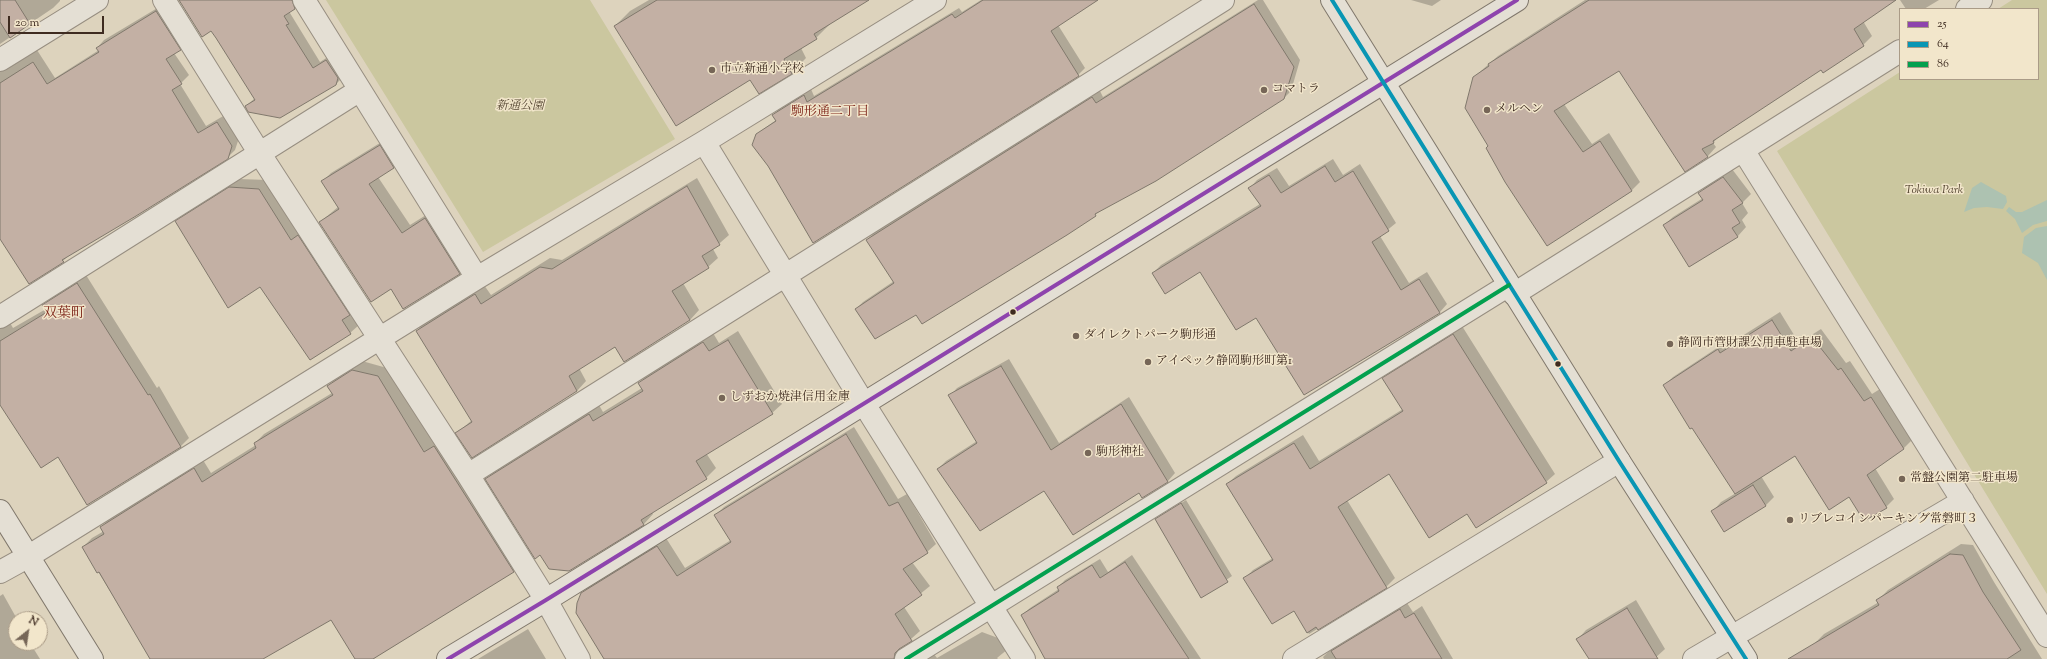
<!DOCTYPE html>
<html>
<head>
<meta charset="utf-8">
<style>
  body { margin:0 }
  #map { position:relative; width:2047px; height:659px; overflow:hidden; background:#ddd3bd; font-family:"Sorts Mill Goudy",serif }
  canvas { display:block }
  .legend { position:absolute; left:1899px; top:8px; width:140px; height:72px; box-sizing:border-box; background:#f2e6cb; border:1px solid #aa9b87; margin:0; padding:5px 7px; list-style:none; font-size:12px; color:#3e2b20 }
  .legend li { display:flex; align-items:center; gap:8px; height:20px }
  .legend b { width:20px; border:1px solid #aa9b87 }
  .north { position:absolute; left:8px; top:611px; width:40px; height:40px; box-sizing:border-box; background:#f2e6cb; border:1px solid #aa9b87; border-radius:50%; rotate:30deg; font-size:11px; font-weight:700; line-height:16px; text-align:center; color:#3e2b20 }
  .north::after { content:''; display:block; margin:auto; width:14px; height:18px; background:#766657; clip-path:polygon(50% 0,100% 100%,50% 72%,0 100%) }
  .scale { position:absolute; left:8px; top:16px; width:96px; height:18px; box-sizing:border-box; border:2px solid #3e2b20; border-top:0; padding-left:5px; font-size:12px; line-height:14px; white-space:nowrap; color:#3e2b20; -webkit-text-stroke:3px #f2e6cb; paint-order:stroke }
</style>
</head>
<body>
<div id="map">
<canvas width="2047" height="659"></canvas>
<ul class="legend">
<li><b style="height:5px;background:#8e44ad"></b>25</li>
<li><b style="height:5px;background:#0996b4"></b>64</li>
<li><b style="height:5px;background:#03a04f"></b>86</li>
</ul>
<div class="north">N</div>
<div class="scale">20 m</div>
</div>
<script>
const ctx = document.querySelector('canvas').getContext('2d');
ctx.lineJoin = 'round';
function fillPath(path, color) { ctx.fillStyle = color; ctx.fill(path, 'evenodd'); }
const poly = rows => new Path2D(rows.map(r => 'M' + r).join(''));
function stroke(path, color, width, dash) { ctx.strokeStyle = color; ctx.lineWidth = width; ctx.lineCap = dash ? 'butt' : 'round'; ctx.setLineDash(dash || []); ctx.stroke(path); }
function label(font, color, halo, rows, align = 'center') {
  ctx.font = font + ' "Sorts Mill Goudy","Noto Serif JP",serif'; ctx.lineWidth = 3; ctx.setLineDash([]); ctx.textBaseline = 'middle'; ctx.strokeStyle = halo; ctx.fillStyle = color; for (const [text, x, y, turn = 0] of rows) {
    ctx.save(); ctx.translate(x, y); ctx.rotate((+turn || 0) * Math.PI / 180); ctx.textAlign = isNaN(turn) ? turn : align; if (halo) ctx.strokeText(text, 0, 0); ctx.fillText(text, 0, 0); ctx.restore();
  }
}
fillPath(poly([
  [326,0,590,0,675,139,483,252],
  [2012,0,2047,0,2047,594,1777,151,1900,72,1900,79,2038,79,2038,9,1998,9]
]), '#cbc79f');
fillPath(poly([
  [1981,182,2006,196,2007,202,2003,209,1987,207,1974,208,1964,212,1972,188],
  [2047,200,2047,221,2033,225,2022,233,2015,219,2006,211,2009,207,2016,212,2022,212],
  [2047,226,2047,280,2038,263,2022,253,2024,237,2036,228]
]), '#adc2b1');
fillPath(poly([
  [0,0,60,0,60,1,53,8,0,44],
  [180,0,282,0,320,62,334,53,343,77,336,84,246,106,255,98,211,29],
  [649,0,867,0,831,23,816,38,801,48,806,58,791,73,750,78,615,26,630,11],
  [981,0,1080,0,1058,25,1085,68,1078,75,757,134,776,120,773,115,780,108,811,89,814,96,959,8,962,12],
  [1258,0,1263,0,1300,60,1291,91,1284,98,1101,210,1095,215,917,314,856,309,863,302,894,281,867,240,874,233,1100,91,1103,97],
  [1411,0,1441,0,1432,6],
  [1585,0,1894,0,1863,21,1872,36,1863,45,1823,72,1821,69,1722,133,1713,143,1716,147,1708,156,1685,170,1619,70,1564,104,1592,144,1609,133,1640,182,1632,190,1489,146,1474,77,1498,56],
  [1900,0,1939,0,1924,9,1906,9],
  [164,4,188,42,174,53,189,75,180,84,206,126,225,115,239,138,235,150,227,158,71,253,63,261,29,283,0,237,0,62,37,50,55,78,99,50,97,48,104,40],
  [388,138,402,159,393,168,378,177,410,225,434,210,467,265,459,273,391,288,320,222,338,207,322,182,331,173],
  [1333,159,1343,175,1360,164,1396,223,1380,236,1409,283,1427,272,1447,304,1440,312,1304,393,1256,316,1200,271,1153,273,1161,265,1260,204,1250,188,1257,180,1277,168,1289,186],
  [1732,169,1751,194,1742,203,1748,213,1742,220,1746,227,1738,236,1690,266,1664,225,1673,217,1703,198,1700,193,1708,184],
  [697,178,729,235,713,249,718,258,708,267,683,283,699,310,690,320,616,346,579,368,586,381,577,391,457,433,472,420,417,331,426,321,484,285,491,295,550,258,562,260],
  [239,179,268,180,359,325,350,333,260,285,176,222,185,213],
  [86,275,157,388,159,386,189,438,181,446,87,504,58,456,0,403,0,317,9,321,13,328,46,309,44,305,52,297],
  [1780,312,1799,343,1821,329,1846,363,1850,361,1872,394,1880,389,1912,440,1904,448,1875,468,1894,499,1886,507,1849,496,1796,455,1761,476,1774,497,1765,506,1713,511,1721,502,1736,493,1665,385,1673,377,1726,342,1728,345],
  [1462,326,1555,474,1546,482,1468,513,1390,473,1347,500,1395,578,1386,587,1309,634,1294,609,1244,579,1253,570,1273,558,1227,484,1236,476,1303,435,1319,461,1403,409,1383,379,1392,370],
  [738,331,782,404,772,413,706,453,716,468,706,478,652,512,653,514,644,524,569,570,486,479,496,470,599,405,603,412,642,388,639,383,648,374,713,333,719,343],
  [1009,359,1059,443,1129,397,1175,473,1168,481,1142,497,1140,492,1045,489,938,469,946,461,977,441,950,396,957,388],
  [362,361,387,368,434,443,444,437,523,562,513,572,373,659,356,659,331,618,261,659,158,659,141,642,83,547,92,538,104,531,101,527,110,518,203,460,211,473,256,445,255,443,264,434,332,393,328,386,337,377],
  [854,427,898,499,907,494,936,544,927,552,912,562,930,586,904,607,920,631,903,646,902,650,906,659,605,659,581,594,590,585,666,538,685,568,731,540,716,515,724,507],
  [1186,500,1232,576,1201,597,1156,520],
  [1961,544,1973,545,1994,582,2042,659,1808,659,1813,645,1824,634,1879,602,1878,600,1888,590],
  [1132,555,1201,659,1046,659,1022,615,1030,608,1059,589,1058,587,1065,580,1100,559,1108,572],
  [3,594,17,619,16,619,16,643,30,643,40,659,0,659,0,596],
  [1636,600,1665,649,1654,659,1590,659,1578,639,1586,630],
  [1407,603,1413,612,1422,606,1453,659,1324,659,1323,657,1330,650],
  [528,629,546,659,478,659],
  [982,632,1014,644,997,658,998,659,924,659,934,654,937,658]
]), '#0003');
const building = poly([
  [0,0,15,0,30,24,10,38,0,22,0,0],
  [179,0,292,0,295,9,284,16,289,24,286,25,313,68,326,60,338,78,336,85,280,118,248,112,245,106,255,100,216,38,211,31,202,37,179,0],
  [657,0,869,0,814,34,817,39,784,59,792,74,759,94,750,80,676,126,614,26,657,0],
  [983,0,1098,0,1051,31,1079,76,813,243,768,166,752,145,756,134,776,121,772,115,804,95,807,102,952,14,955,18,983,0],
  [1589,0,1896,0,1854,29,1864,46,1823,73,1821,70,1713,141,1714,143,1702,149,1708,157,1685,172,1619,71,1554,111,1583,152,1600,141,1632,191,1547,246,1505,182,1486,148,1488,146,1465,108,1473,77,1489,66,1488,64,1589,0],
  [1254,4,1294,67,1284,99,1156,181,1095,214,1096,216,1067,235,922,324,916,315,875,339,855,309,894,283,866,240,1092,97,1096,103,1254,4],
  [156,11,181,50,166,59,182,84,172,90,198,133,217,122,232,146,228,159,136,216,62,260,64,262,29,284,0,239,0,83,33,62,47,84,99,52,96,48,156,11],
  [380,145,394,168,369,184,402,233,425,218,460,274,403,309,391,289,371,302,319,222,339,209,321,181,380,145],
  [1325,166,1335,182,1353,171,1389,231,1372,242,1401,290,1419,279,1440,313,1304,395,1256,318,1236,330,1200,272,1165,294,1152,273,1261,206,1248,188,1269,175,1281,193,1325,166],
  [1723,177,1743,203,1732,210,1740,223,1732,228,1738,237,1689,267,1663,225,1703,200,1698,193,1723,177],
  [687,186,720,245,702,256,709,268,672,291,690,320,624,362,615,347,569,376,577,391,472,458,455,433,472,422,416,331,475,294,481,304,540,267,552,269,687,186],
  [229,187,259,189,291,240,298,235,350,315,342,320,351,334,310,360,260,287,228,308,175,221,229,187],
  [77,283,148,395,150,394,181,447,87,505,58,457,41,468,0,405,0,341,47,312,42,305,77,283],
  [1772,320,1791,351,1812,337,1838,370,1841,368,1864,401,1871,397,1904,449,1867,475,1887,508,1864,521,1849,497,1829,510,1795,456,1735,494,1692,428,1690,429,1663,385,1718,349,1720,353,1772,320],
  [1453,334,1547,483,1476,528,1467,514,1429,538,1389,474,1338,507,1387,588,1318,630,1316,627,1307,633,1294,611,1272,624,1243,578,1273,560,1226,484,1294,443,1310,469,1403,411,1382,378,1453,334],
  [728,340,773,414,696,461,707,479,641,520,644,525,569,571,549,569,540,555,535,559,485,479,589,414,593,421,643,391,638,383,703,342,709,351,728,340],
  [1001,366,1051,450,1121,404,1168,482,1142,498,1139,493,1073,535,1044,491,980,531,937,469,977,443,948,395,1001,366],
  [352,370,378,376,424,452,434,446,514,572,373,659,355,659,331,620,263,659,150,659,99,572,97,573,82,547,104,534,100,527,194,468,202,482,256,448,254,443,333,395,327,386,352,370],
  [846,434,889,506,898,502,928,553,903,569,922,595,895,614,912,641,899,649,895,653,894,659,604,659,576,613,577,603,581,593,657,546,677,576,731,542,714,515,846,434],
  [1753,485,1766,506,1724,532,1711,511,1753,485],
  [1181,503,1228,582,1201,598,1155,519,1181,503],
  [1950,554,1963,555,1983,592,2021,650,2007,659,1788,659,1879,605,1876,600,1950,554],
  [1125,562,1189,659,1045,659,1021,615,1059,591,1057,587,1092,565,1100,578,1125,562],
  [1627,608,1658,659,1589,659,1576,639,1627,608],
  [1400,609,1405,618,1414,613,1442,659,1336,659,1331,651,1400,609]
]);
fillPath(building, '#c3b0a4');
stroke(building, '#80786c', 1);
const street = poly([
  [164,0,260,154,468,475,546,600,579,659],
  [304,0,477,278],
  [1967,9,1981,0],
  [0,60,97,0],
  [704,142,864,404,1024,659],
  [1743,150,2047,636],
  [1514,294,1900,51],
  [0,317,360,90],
  [468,475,1223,0],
  [0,572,29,556,477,278,704,142,935,0],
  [906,659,1509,285],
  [1294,659,1619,461],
  [1694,659,1963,501]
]);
const secondary = poly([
  [1332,0,1619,461,1746,659],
  [0,511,92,659],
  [448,659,546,600,1517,0]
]);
stroke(street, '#978e81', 24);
stroke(secondary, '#80786c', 24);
stroke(street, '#e4dfd4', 22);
stroke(secondary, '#e4dfd4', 22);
stroke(poly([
  [448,659,546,600,1517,0]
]), '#8e44ad', 4);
stroke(poly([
  [1332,0,1619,461,1746,659]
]), '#0996b4', 4);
stroke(poly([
  [906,659,1509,285]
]), '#03a04f', 4);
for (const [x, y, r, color] of [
  [712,70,4,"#766657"],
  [1264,90,4,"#766657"],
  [1487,110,4,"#766657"],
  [1013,312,3.5,"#3e2b20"],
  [1076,336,4,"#766657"],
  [1670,344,4,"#766657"],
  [1148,362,4,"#766657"],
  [1558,364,3.5,"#3e2b20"],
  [722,398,4,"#766657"],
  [1088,453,4,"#766657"],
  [1902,479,4,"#766657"],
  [1790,520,4,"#766657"]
]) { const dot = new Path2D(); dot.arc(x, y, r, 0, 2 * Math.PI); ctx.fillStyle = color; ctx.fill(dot); stroke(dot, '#f2e6cb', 1.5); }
label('12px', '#3e2b20', '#f2e6cb', [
  ["市立新通小学校",720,70],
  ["コマトラ",1272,90],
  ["メルヘン",1495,110],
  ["ダイレクトパーク駒形通",1084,336],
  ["静岡市管財課公用車駐車場",1678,344],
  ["アイペック静岡駒形町第1",1156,362],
  ["しずおか焼津信用金庫",730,398],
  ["駒形神社",1096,453],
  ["常盤公園第二駐車場",1910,479],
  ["リブレコインパーキング常磐町３",1798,520]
], 'left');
label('italic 12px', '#574834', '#f2e6cb', [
  ["新通公園",520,107],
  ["Tokiwa Park",1934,191]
]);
label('13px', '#7a1f14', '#f2e6cb', [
  ["駒形通二丁目",830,113]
]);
label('14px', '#7a1f14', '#f2e6cb', [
  ["双葉町",64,315]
]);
</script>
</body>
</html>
